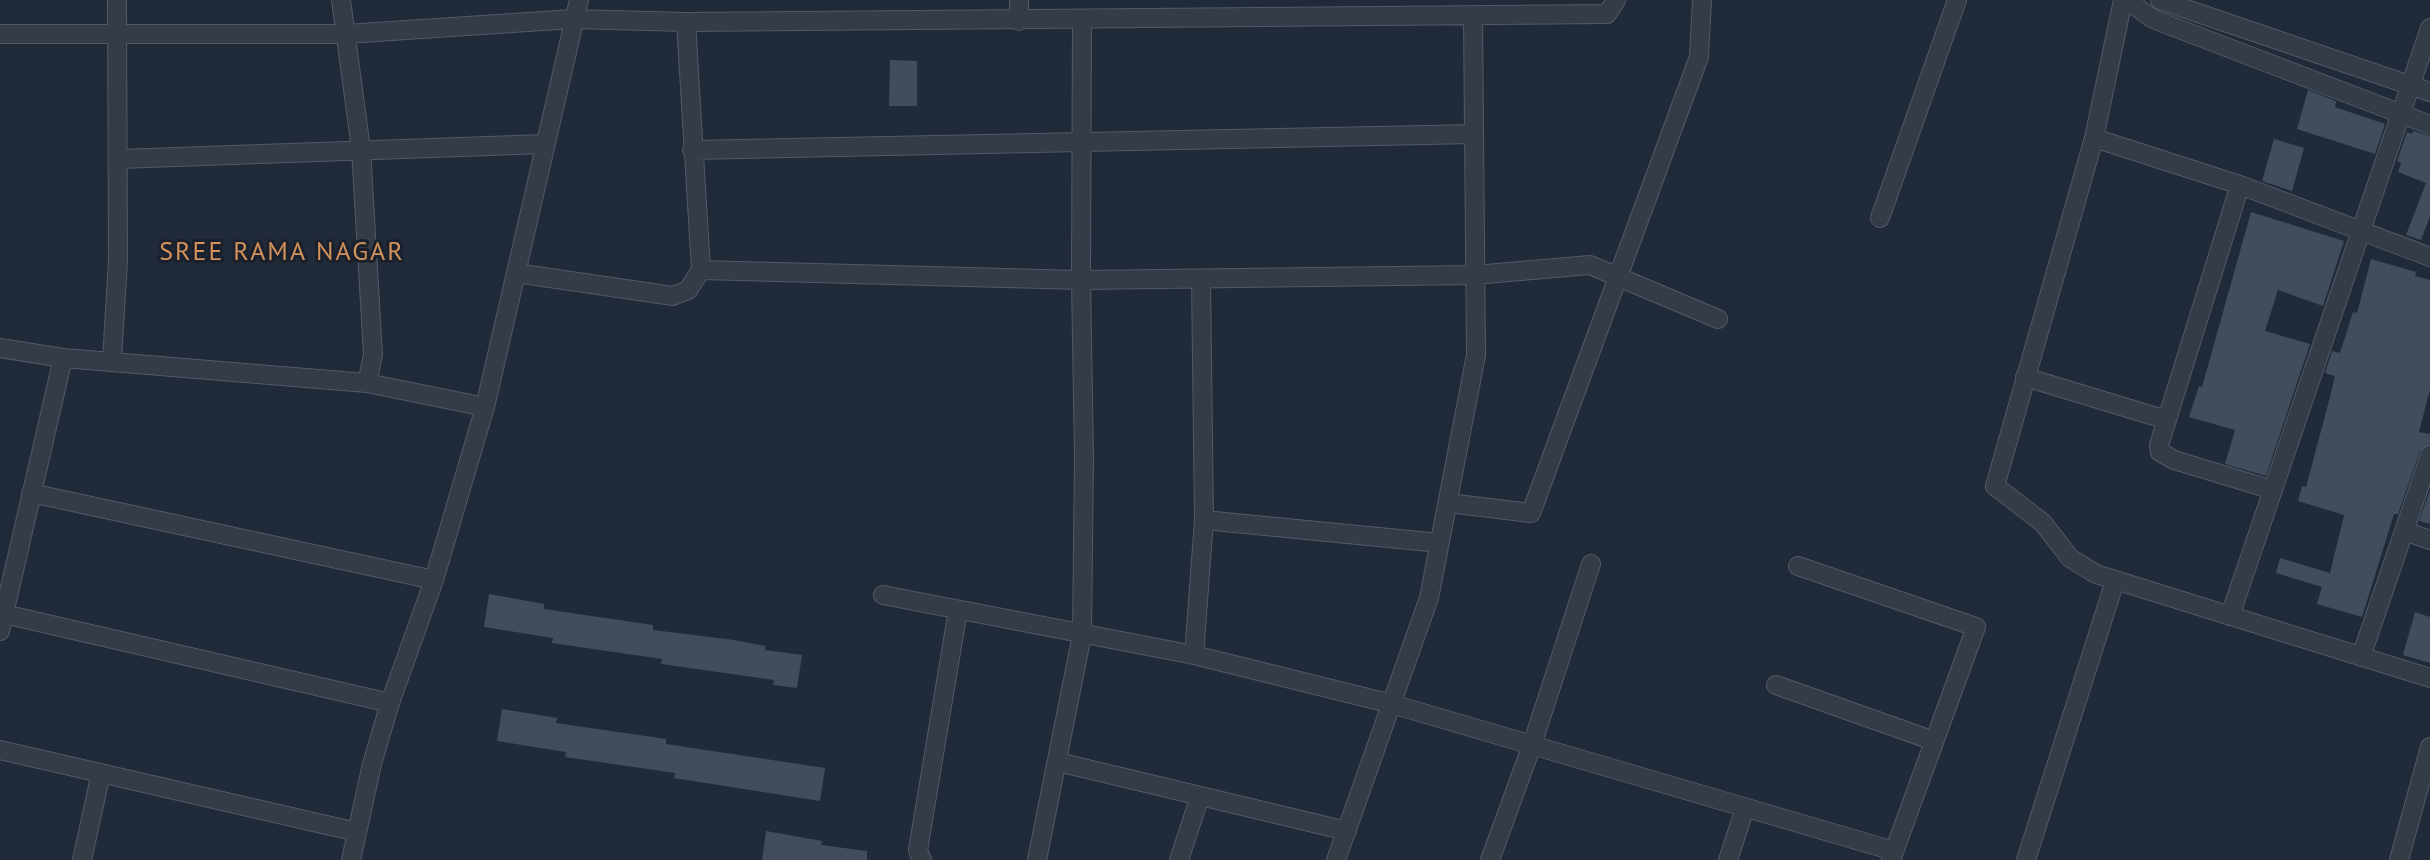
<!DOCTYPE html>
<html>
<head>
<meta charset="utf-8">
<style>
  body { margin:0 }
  canvas { display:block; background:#202a38 }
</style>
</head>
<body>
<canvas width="2430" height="860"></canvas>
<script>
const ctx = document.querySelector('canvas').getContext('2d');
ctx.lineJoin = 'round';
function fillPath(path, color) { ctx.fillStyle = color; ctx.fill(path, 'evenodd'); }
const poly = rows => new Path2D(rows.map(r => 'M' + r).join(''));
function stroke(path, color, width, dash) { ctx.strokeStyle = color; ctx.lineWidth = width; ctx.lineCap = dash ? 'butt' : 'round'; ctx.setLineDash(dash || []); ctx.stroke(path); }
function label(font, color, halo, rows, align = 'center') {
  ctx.font = font + ' "PT Sans",sans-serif'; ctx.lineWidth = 6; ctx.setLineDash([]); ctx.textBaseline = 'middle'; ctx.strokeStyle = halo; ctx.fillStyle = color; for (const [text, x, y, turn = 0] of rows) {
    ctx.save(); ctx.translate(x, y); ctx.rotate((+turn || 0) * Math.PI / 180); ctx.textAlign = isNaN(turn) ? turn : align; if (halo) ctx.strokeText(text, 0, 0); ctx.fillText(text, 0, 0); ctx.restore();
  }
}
fillPath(poly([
  [890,60,917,61,917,106,889,106],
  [2308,90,2336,101,2335,107,2385,124,2375,154,2297,129],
  [2413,131,2430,136,2430,216,2421,240,2406,235,2426,183,2398,172,2401,163,2397,161,2407,132,2412,134],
  [2274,139,2304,148,2292,191,2262,181],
  [2251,212,2344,241,2323,306,2278,290,2265,331,2310,344,2266,476,2225,464,2235,430,2189,417,2199,386,2202,387],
  [2371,259,2416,272,2415,276,2430,280,2430,389,2419,432,2430,434,2430,444,2420,451,2398,514,2394,514,2362,617,2317,604,2322,587,2276,573,2280,558,2330,573,2344,515,2298,501,2302,486,2306,487,2330,397,2335,376,2325,373,2332,351,2340,353,2353,312,2357,313],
  [2430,490,2430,524,2419,521],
  [489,594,544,604,544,609,653,625,653,630,734,640,765,646,765,650,802,655,797,688,773,685,774,680,661,664,662,659,552,643,553,638,484,627],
  [2415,612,2430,617,2430,663,2403,655],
  [502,709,557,718,556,723,666,739,666,744,825,768,820,801,674,778,675,773,565,757,566,752,497,741],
  [766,831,822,841,821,845,867,851,867,860,762,860]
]), '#414d5d');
const street = poly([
  [341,0,361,149,373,355,367,383],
  [2123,0,2094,138,1995,486,2043,523,2070,558,2096,574,2430,678],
  [2127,0,2153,19,2430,125],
  [2160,0,2430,92],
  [1019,21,1019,0],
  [686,22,701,270,1081,280,1082,19],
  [0,34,346,34,573,19,686,22,1607,14,1616,0],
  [2094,138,2240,185,2430,257],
  [692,150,1474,134],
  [119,159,545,144],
  [2240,185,2159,445,2160,452,2174,460,2273,490],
  [1880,218,1957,0],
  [516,273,673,296,688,290,701,270],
  [0,348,63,358,367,383,485,407],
  [112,360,118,261,117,0],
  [2025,377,2167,420],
  [31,493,434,580],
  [1448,503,1531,513,1699,57,1702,0],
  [1204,520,1440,543],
  [2404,531,2430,540],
  [1798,566,1976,627,1891,860],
  [883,595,1194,655,1392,704,1894,851],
  [4,614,390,703],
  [2230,616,2430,28],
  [0,631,63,358],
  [1194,655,1204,520,1201,279],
  [2361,657,2430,455],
  [1776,685,1934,741],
  [0,750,357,832],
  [1058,762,1347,831],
  [82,860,101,773],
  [351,860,372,764,390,703,434,580,485,407,579,0],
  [922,860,918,850,958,610],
  [1037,860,1082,635,1084,458,1081,280,1474,275,1590,265,1718,319],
  [1179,860,1200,796],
  [1336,860,1429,598,1476,355,1473,15],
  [1490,860,1532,745,1591,564],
  [1728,860,1745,808],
  [2026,860,2115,581],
  [2399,860,2430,747]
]);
stroke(street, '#515a66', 20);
stroke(street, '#343c48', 18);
ctx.letterSpacing = '2px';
label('26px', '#d3925b', '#1a212d', [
  ["SREE RAMA NAGAR",282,253]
]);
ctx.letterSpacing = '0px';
</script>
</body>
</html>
